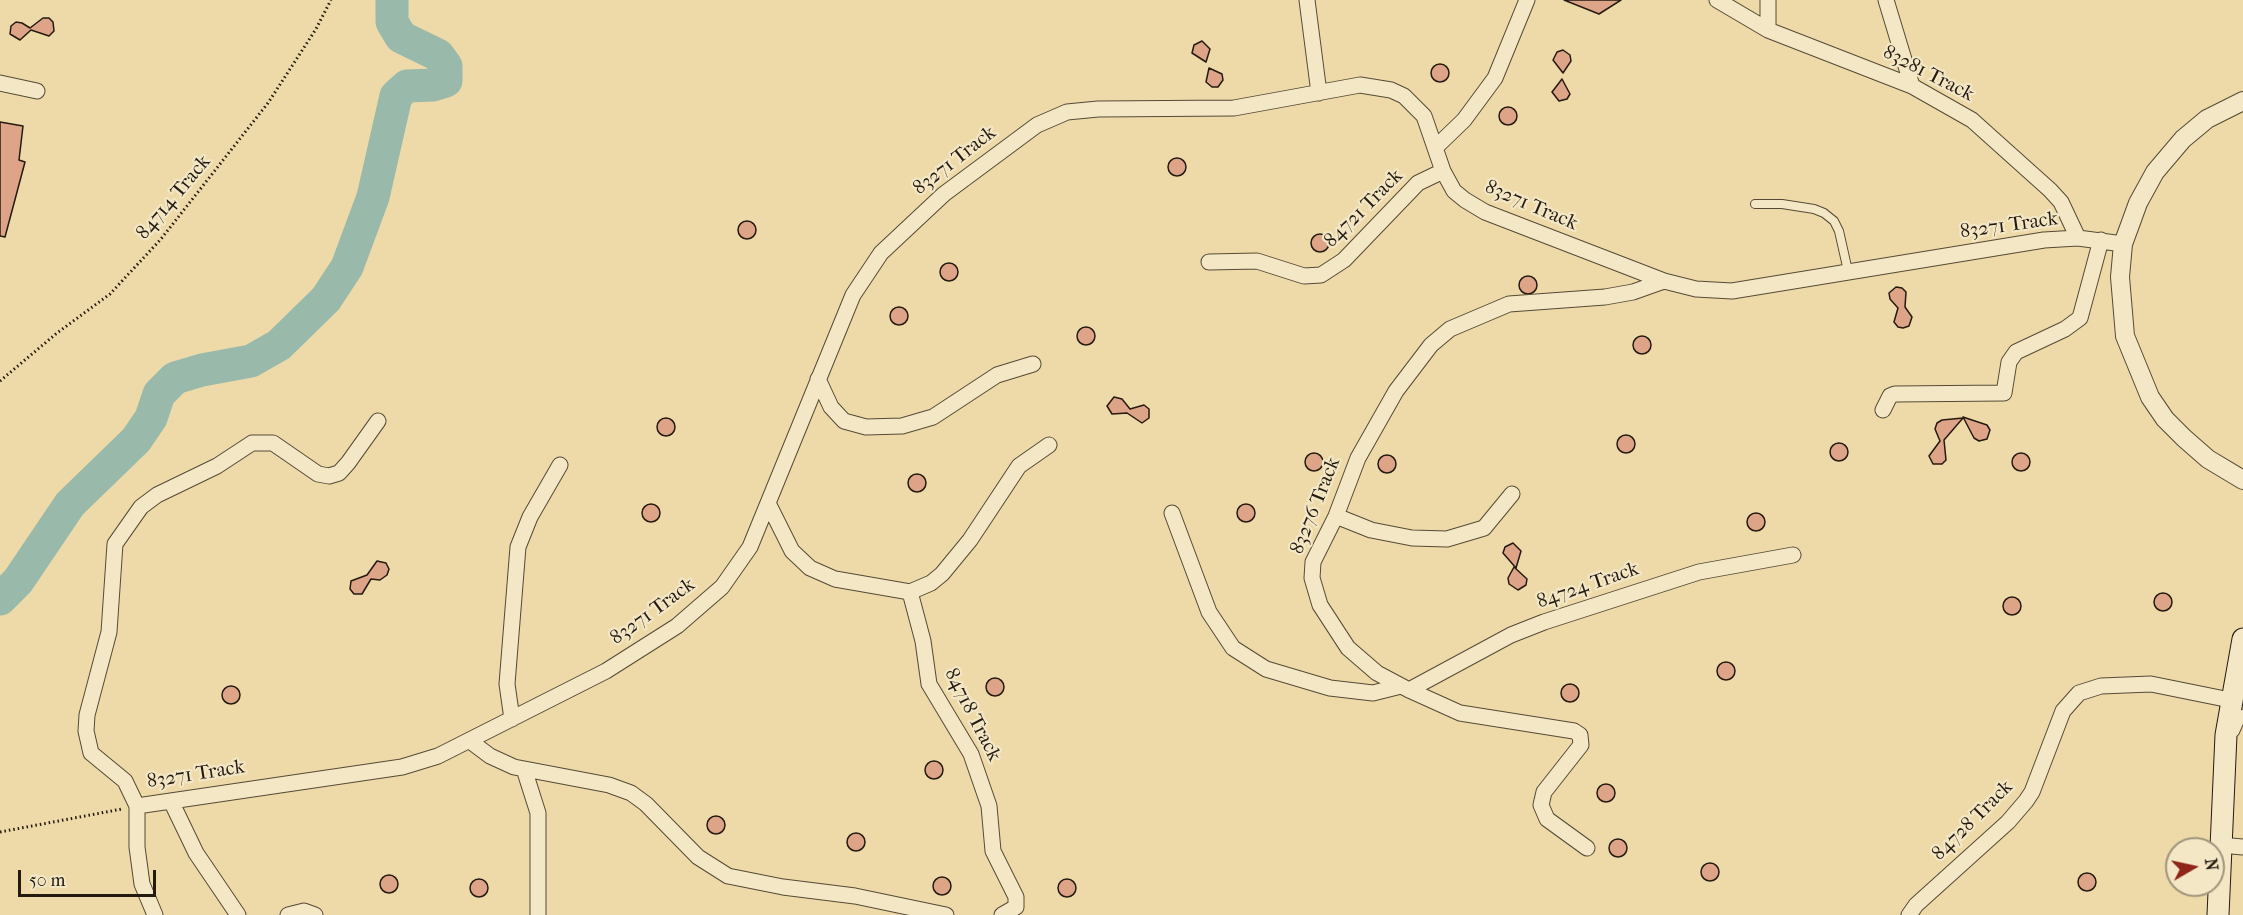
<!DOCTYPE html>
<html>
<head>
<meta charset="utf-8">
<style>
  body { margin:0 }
  #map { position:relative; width:2243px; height:915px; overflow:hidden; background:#eddaa8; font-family:"IM FELL French Canon",serif }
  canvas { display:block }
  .north { position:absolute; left:2165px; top:837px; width:60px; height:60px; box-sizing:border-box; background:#f3e7c6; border:2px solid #a0957d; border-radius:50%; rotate:81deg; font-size:16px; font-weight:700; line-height:24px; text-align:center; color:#241a10 }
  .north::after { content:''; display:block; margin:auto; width:21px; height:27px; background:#8f2418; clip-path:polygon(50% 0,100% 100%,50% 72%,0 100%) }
  .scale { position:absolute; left:18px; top:870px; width:138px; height:27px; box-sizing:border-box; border:3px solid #241a10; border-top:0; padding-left:8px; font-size:18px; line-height:21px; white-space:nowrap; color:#241a10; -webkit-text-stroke:4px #f3e7c6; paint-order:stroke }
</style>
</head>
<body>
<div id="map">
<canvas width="2243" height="915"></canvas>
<div class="north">N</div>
<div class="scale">50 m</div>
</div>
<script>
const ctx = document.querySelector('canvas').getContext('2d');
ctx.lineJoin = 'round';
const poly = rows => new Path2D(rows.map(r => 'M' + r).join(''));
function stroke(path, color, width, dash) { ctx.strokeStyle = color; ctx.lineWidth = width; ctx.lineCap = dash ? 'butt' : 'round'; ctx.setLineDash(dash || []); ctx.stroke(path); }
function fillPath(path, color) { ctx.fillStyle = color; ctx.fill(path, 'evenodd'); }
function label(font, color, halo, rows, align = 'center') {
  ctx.font = font + ' "IM FELL French Canon",serif'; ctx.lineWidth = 4.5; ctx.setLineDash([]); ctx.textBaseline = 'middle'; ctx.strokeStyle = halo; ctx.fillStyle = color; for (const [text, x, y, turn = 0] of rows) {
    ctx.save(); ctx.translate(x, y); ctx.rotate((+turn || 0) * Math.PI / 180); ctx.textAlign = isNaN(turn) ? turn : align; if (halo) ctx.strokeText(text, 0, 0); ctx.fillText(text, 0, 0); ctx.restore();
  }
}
stroke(poly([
  [0,599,18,581,70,504,136,440,151,418,159,394,175,378,202,370,251,361,279,345,326,299,347,267,373,197,396,96,407,86,433,85,446,81,446,66,438,55,401,37,392,22,392,0]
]), '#99baaa', 33);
const building = poly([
  [1564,0,1621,0,1599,14,1564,0],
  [43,18,49,18,53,22,54,31,49,36,31,30,20,40,10,34,11,26,16,22,22,23,30,28,43,18],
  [1202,41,1210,49,1206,62,1192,53,1194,45,1202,41],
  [1563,50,1570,55,1571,61,1563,73,1553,60,1557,52,1563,50],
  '1431 73a9 9 0 1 1 18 0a9 9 0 1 1-18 0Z',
  [1209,68,1222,74,1223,80,1218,87,1212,87,1206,82,1209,68],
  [1562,79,1570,94,1567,99,1559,101,1552,92,1562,79],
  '1499 116a9 9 0 1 1 18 0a9 9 0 1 1-18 0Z',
  [0,122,23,126,19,160,25,162,5,237,0,236,0,122],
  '1168 167a9 9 0 1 1 18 0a9 9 0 1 1-18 0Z',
  '738 230a9 9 0 1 1 18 0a9 9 0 1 1-18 0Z',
  '1311 243a9 9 0 1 1 18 0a9 9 0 1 1-18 0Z',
  '940 272a9 9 0 1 1 18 0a9 9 0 1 1-18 0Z',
  '1519 285a9 9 0 1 1 18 0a9 9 0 1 1-18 0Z',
  [1896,287,1902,288,1906,292,1905,307,1912,317,1909,326,1903,328,1898,327,1894,322,1898,308,1890,299,1889,293,1896,287],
  '890 316a9 9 0 1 1 18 0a9 9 0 1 1-18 0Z',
  '1077 336a9 9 0 1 1 18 0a9 9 0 1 1-18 0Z',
  '1633 345a9 9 0 1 1 18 0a9 9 0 1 1-18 0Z',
  [1114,397,1122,399,1130,409,1144,405,1149,409,1149,418,1142,423,1127,413,1112,414,1107,406,1114,397],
  [1963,417,1987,425,1990,430,1987,439,1979,441,1974,438,1963,417],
  '657 427a9 9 0 1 1 18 0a9 9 0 1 1-18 0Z',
  [1963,418,1944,440,1946,460,1942,464,1933,464,1929,456,1940,441,1935,429,1937,423,1942,420,1963,418],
  '1617 444a9 9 0 1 1 18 0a9 9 0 1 1-18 0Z',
  '1830 452a9 9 0 1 1 18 0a9 9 0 1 1-18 0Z',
  '1305 462a9 9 0 1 1 18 0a9 9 0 1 1-18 0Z',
  '2012 462a9 9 0 1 1 18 0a9 9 0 1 1-18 0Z',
  '1378 464a9 9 0 1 1 18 0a9 9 0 1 1-18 0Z',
  '908 483a9 9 0 1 1 18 0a9 9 0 1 1-18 0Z',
  '642 513a9 9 0 1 1 18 0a9 9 0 1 1-18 0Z',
  '1237 513a9 9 0 1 1 18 0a9 9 0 1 1-18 0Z',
  '1747 522a9 9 0 1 1 18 0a9 9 0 1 1-18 0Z',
  [1513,543,1521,551,1516,568,1503,553,1505,547,1513,543],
  [377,561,386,563,389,569,387,575,380,580,371,579,362,594,354,594,350,589,351,581,367,575,377,561],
  [1514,567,1527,579,1526,585,1518,590,1509,584,1508,578,1514,567],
  '2154 602a9 9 0 1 1 18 0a9 9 0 1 1-18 0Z',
  '2003 606a9 9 0 1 1 18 0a9 9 0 1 1-18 0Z',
  '1717 671a9 9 0 1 1 18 0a9 9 0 1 1-18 0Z',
  '986 687a9 9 0 1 1 18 0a9 9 0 1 1-18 0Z',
  '1561 693a9 9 0 1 1 18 0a9 9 0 1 1-18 0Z',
  '222 695a9 9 0 1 1 18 0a9 9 0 1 1-18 0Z',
  '925 770a9 9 0 1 1 18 0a9 9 0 1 1-18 0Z',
  '1597 793a9 9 0 1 1 18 0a9 9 0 1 1-18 0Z',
  '707 825a9 9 0 1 1 18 0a9 9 0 1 1-18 0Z',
  '847 842a9 9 0 1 1 18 0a9 9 0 1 1-18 0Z',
  '1609 848a9 9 0 1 1 18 0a9 9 0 1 1-18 0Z',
  '1701 872a9 9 0 1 1 18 0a9 9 0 1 1-18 0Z',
  '2078 882a9 9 0 1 1 18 0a9 9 0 1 1-18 0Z',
  '380 884a9 9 0 1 1 18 0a9 9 0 1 1-18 0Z',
  '933 886a9 9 0 1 1 18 0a9 9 0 1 1-18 0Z',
  '470 888a9 9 0 1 1 18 0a9 9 0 1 1-18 0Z',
  '1058 888a9 9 0 1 1 18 0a9 9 0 1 1-18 0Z'
]);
fillPath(building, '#dea487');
stroke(building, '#241a10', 1.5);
const service = poly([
  [1755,204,1782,204,1814,209,1824,213,1834,221,1839,231,1848,271],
  [2235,732,2243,714]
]);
const minor = poly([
  [1307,0,1319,93],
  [1717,0,1768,30,1912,86,1972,120,2050,190,2061,202,2078,238],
  [1768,0,1768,30],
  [1886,0,1912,86],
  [0,83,37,91],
  [1436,147,1464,120,1495,78,1527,0],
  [1209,262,1257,261,1304,276,1321,275,1344,260,1418,183,1443,171],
  [818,379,831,407,844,421,866,427,902,426,933,417,997,375,1033,364],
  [1883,410,1890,396,1895,394,2004,393,2009,362,2016,352,2065,329,2080,318,2101,240],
  [769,505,792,551,810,568,835,579,910,592,931,583,942,574,970,540,1019,466,1049,445],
  [1172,513,1209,612,1233,648,1266,669,1330,688,1373,693,1401,686],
  [1336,516,1371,530,1412,538,1447,539,1484,528,1512,494],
  [910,592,923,641,929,684,971,754,989,806,993,851,1016,897,1016,907,1002,915],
  [1409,690,1511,635,1544,622,1699,572,1793,555],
  [512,719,507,684,518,547,530,517,560,465],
  [470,741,490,756,514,767,609,785,631,793,646,804,698,857,728,876,783,887,855,896,946,915],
  [524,769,538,813,538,915],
  [171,801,196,853,238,915],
  [137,806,402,767,438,756,606,671,677,626,722,587,750,547,853,295,881,253,944,194,1037,125,1067,112,1098,109,1234,108,1360,85,1391,90,1404,96,1424,116,1443,171,1454,191,1465,200,1485,212,1664,281,1696,289,1732,291,2044,240,2078,238,2123,244],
  [2220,845,2243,847],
  [1587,848,1547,819,1541,805,1544,792,1581,745,1580,735,1574,731,1460,713,1409,690,1377,673,1348,648,1320,605,1312,578,1313,562,1336,516,1358,458,1396,391,1431,345,1450,329,1509,304,1605,297,1633,292,1664,281],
  [155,915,142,884,137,847,137,806,125,781,91,753,86,731,87,715,109,632,115,544,141,507,157,495,217,466,252,443,273,443,318,474,329,476,339,473,348,463,378,421],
  [288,915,304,911,315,915],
  [1909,915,1916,905,2008,822,2026,801,2032,792,2063,711,2079,693,2101,686,2151,684,2230,700]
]);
const tertiary = poly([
  [2243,101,2207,119,2183,139,2155,172,2138,203,2130,225,2123,244,2120,277,2125,336,2150,397,2165,419,2184,438,2208,459,2243,480]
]);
const secondary = poly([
  [2218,915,2226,735,2243,639]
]);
stroke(service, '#564a36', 10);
stroke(minor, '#564a36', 17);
stroke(tertiary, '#564a36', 20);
stroke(secondary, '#241a10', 23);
stroke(poly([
  [0,381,57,333,110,294,161,239,268,103,316,29,331,0],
  [0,832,122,809]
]), '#241a10', 3, [1.5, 3]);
stroke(service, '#f3e7c6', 8);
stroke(minor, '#f3e7c6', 15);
stroke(tertiary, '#f3e7c6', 18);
stroke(secondary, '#f3e7c6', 21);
label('20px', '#241a10', '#f3e7c6', [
  ["83281 Track",1928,74,27],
  ["83271 Track",955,161,-38],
  ["84714 Track",174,198,-50],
  ["83271 Track",1531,206,23],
  ["84721 Track",1364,209,-45],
  ["83271 Track",2009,226,-8],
  ["83276 Track",1316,506,-68],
  ["84724 Track",1588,586,-19],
  ["83271 Track",653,612,-36],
  ["84718 Track",972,715,63],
  ["83271 Track",196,775,-9],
  ["84728 Track",1973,821,-45]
]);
</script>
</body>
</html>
